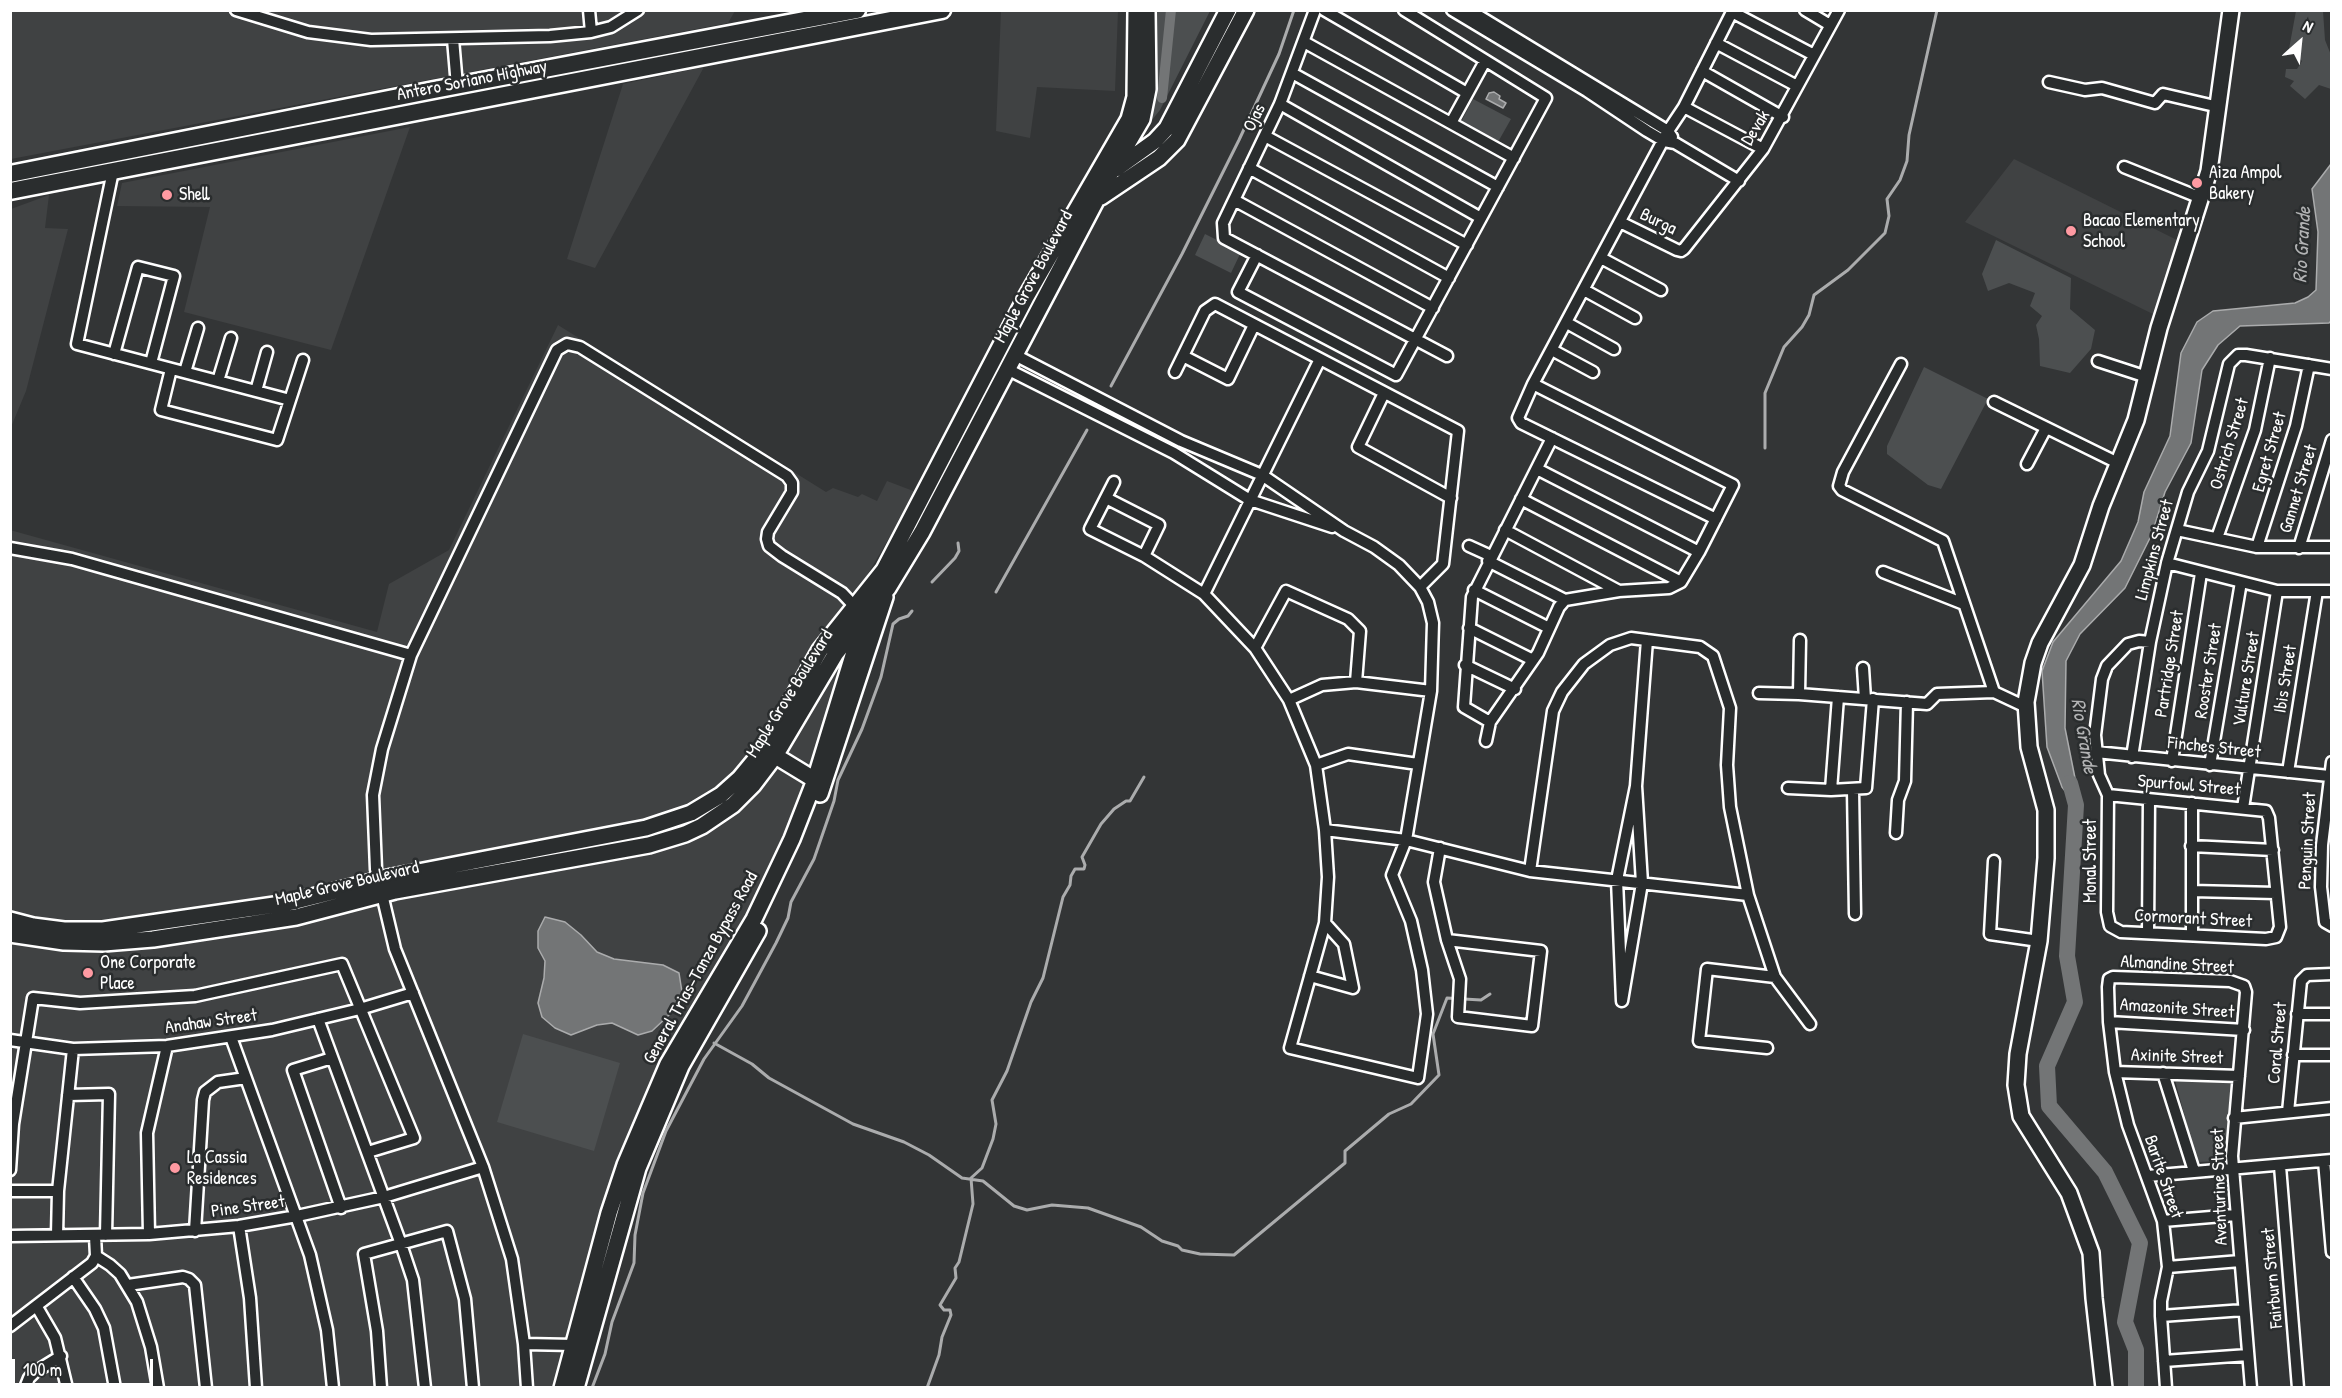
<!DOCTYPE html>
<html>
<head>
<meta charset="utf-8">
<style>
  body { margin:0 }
  #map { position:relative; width:2342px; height:1398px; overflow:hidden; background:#333536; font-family:"Patrick Hand",sans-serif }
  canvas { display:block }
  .frame { position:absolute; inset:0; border:12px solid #fff; pointer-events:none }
  .north { position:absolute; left:2270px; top:12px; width:60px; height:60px; -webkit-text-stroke:4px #2a2d2e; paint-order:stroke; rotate:27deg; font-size:16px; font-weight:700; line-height:24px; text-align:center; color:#fff }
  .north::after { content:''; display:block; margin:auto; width:21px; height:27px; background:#fff; clip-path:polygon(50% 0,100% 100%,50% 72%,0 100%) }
  .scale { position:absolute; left:12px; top:1359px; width:141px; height:27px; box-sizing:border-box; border:3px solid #fff; border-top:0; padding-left:8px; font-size:18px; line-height:21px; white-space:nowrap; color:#fff; -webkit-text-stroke:4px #2a2d2e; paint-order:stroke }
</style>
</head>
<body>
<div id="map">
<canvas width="2342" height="1398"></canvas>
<div class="frame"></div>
<div class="north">N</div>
<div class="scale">100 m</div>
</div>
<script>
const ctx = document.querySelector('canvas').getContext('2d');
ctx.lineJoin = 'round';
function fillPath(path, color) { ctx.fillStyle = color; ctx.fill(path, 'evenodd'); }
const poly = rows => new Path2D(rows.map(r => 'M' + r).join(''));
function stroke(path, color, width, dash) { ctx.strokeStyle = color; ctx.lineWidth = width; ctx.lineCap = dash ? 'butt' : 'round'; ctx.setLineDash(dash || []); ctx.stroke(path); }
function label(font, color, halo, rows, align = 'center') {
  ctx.font = font + ' "Patrick Hand",sans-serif'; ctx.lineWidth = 5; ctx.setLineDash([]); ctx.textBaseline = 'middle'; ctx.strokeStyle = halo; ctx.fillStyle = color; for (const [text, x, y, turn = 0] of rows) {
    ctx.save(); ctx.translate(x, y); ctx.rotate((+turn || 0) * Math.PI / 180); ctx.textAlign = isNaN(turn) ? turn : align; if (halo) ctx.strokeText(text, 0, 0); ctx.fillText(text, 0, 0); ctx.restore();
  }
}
fillPath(poly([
  [11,11,735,11,728,23,11,159],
  [1001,11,1118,11,1115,91,1037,87,1030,138,996,131],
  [704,67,595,268,567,259,623,84],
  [410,127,331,350,184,312,210,207,117,206,122,183],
  [2014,159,2177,240,2157,316,1965,222],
  [49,195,45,228,68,229,26,391,11,427,11,209],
  [558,325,826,492,833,488,858,497,862,494,877,501,887,481,916,492,855,596,831,700,802,790,783,838,743,918,661,1063,627,1137,612,1180,591,1251,555,1387,11,1387,10,530,377,632,389,584,449,550]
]), '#404243');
fillPath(poly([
  [1155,11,1210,11,1160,110,1147,126,1155,100],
  [2296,11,2323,11,2325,40,2331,55,2331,89,2319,85,2305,99,2290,86,2294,81,2285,77,2286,69,2297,69,2302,61,2289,49],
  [1473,99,1511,119,1498,142,1461,122],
  [1205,234,1241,252,1231,273,1195,255],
  [1996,240,2071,278,2070,309,2095,330,2091,349,2070,373,2040,366,2039,339,2036,325,2042,316,2030,306,2035,293,2009,283,1988,291,1982,274],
  [1924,367,1988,399,1941,489,1928,485,1887,454,1887,446],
  [523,1034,620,1063,594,1151,497,1122],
  [2175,1080,2231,1083,2224,1161,2197,1162]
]), '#4c4f50');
const water = poly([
  [1494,92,1500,96,1499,99,1506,103,1503,108,1486,99,1489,93,1494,92],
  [2331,164,2331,321,2329,323,2240,326,2218,345,2202,370,2191,443,2165,492,2152,534,2125,588,2080,634,2066,661,2065,728,2077,788,2076,805,2062,787,2047,747,2042,671,2053,642,2121,561,2138,522,2144,492,2170,436,2181,353,2197,322,2213,311,2295,303,2308,297,2316,290,2318,232,2312,189,2331,164],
  [545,917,565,922,581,935,597,952,614,959,663,965,679,973,682,992,669,1015,652,1031,638,1035,612,1023,597,1025,571,1035,555,1028,542,1017,538,1003,544,978,545,961,538,948,538,931,545,917]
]);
fillPath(water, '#737576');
stroke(water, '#abacad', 1.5);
stroke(poly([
  [1111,386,1182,254,1239,140,1279,54,1294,10],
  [1765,448,1765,393,1784,347,1802,327,1809,315,1814,295,1848,270,1885,233,1889,216,1887,199,1900,180,1907,161,1909,135,1937,10],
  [932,582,955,558,959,551,958,543],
  [996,592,1087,430],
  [714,1043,752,1064,769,1078,853,1124,904,1142,929,1155,962,1178,983,1181,1014,1206,1027,1210,1052,1205,1088,1208,1141,1227,1162,1241,1178,1246,1182,1250,1200,1254,1234,1255,1345,1163,1345,1151,1389,1114,1411,1104,1439,1075,1433,1034,1447,998,1481,1000,1490,994],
  [592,1388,605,1354,612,1322,634,1263,635,1235,643,1193,666,1131,704,1059,742,1006,776,943,788,918,791,902,814,859,834,801,838,780,862,729,881,677,893,624,899,619,908,616,912,611],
  [927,1388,939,1355,942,1337,951,1315,950,1310,944,1310,940,1305,956,1278,955,1268,959,1262,973,1204,971,1178,982,1168,993,1139,996,1124,992,1100,1007,1071,1031,1002,1043,978,1063,897,1070,885,1071,876,1075,869,1084,869,1085,865,1082,857,1101,824,1114,809,1126,801,1130,801,1144,777]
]), '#abacad', 3);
stroke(poly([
  [1162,98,1171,10]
]), '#737576', 10);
stroke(poly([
  [2070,783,2076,805,2067,956,2075,1002,2047,1066,2049,1106,2105,1172,2140,1243,2125,1322,2136,1350,2136,1388]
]), '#737576', 16);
const street = poly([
  [236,10,308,32,371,40,550,36,591,32,611,27,638,10],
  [589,10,591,32],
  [1315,10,1280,104,1223,223,1224,238,1447,356],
  [1324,10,1467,93],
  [1452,10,1587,91,1647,131,1664,141,1675,143,1739,181],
  [1469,10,1668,131,1672,137],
  [1805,10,1830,25],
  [1732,12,1814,55],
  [453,39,457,86],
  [1304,42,1514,158],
  [1716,43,1797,86],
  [1702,71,1783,117],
  [1292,73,1498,187],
  [2049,82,2085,90,2102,88,2155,103,2163,94,2219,107],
  [1280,104,1481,218],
  [1684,107,1763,149],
  [1451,123,1485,61],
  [1265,136,1467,245],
  [2124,167,2201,198],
  [1249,168,1449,278],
  [113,171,77,344,290,400],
  [1234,200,1433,308],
  [1620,222,1677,250,1681,251,1684,249,1763,149,1839,10],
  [1257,255,1238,292,1396,375,1546,98,1404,10],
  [1601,258,1661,290],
  [1584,290,1635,318],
  [1567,323,1614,349],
  [1552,350,1593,372],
  [114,354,138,267,174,276,151,363],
  [1015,355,1181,441,1262,475,1344,531,1374,547,1399,565,1420,587,1428,602,1433,623,1431,691,1406,840,1392,875,1411,921,1422,970,1427,1014,1418,1078,1290,1048,1325,923,1328,877,1325,830,1316,765,1289,700,1255,648,1204,594,1144,556,1090,529,1114,482],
  [1183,356,1228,379,1254,325],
  [2098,361,2147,377],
  [1901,364,1843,472,1839,486,1842,490,1943,541,1994,692,2026,707],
  [171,369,161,410,277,440,303,360],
  [1007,369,1174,453,1250,500,1332,527],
  [185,372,198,328],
  [1175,372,1205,311,1215,304,1458,431,1443,564,1420,587],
  [218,381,231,338],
  [1533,384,1733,485,1699,552,1681,582,1669,588,1619,591,1565,600,1559,607,1538,653,1490,722,1464,707,1472,597,1552,438],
  [256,391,267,352],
  [1384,393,1358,447,1451,498],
  [1994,402,2118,463],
  [2027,464,2046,428],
  [1537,469,1699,552],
  [1106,498,1159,525,1144,556],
  [1521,499,1681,582],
  [1716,519,1521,423,1518,418,1533,384,1668,131,1684,107,1733,10],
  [1505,530,1619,591],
  [2177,530,2257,547,2332,547],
  [2217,538,2255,430,2270,358],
  [1469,546,1491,556],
  [2257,547,2296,426,2309,365],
  [10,548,72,559,411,655],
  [2299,548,2332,440],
  [1488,561,1565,600],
  [2167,563,2277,591,2332,591],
  [1883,572,1964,604],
  [1474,590,1549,628],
  [1204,594,1320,359],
  [1469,628,1533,660],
  [1800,640,1799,694,1927,704,1937,694,1994,692],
  [1255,648,1286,591,1348,619,1360,631,1356,682],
  [1465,665,1515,689],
  [1863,668,1865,699],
  [1759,693,1799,694],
  [1838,697,1831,790,1866,788,1873,699],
  [1289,700,1322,685,1356,682,1431,691],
  [1486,741,1490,722],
  [2096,752,2329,776],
  [2132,757,2150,642,2167,563,2188,492,2208,451,2229,364,2238,355,2246,355,2332,369],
  [2172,761,2201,573],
  [2332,762,2322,845,2321,887,2325,922,2332,926],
  [1316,765,1348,754,1418,764],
  [2210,765,2241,582],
  [2288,772,2317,591],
  [1636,786,1642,883,1622,1001,1617,880,1636,786,1647,640],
  [1788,788,1831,790],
  [1853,790,1855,914],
  [2108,795,2266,811,2269,818,2280,927,2276,937,2266,939,2121,932,2110,926,2107,912,2108,795,2099,775,2095,735,2102,679,2107,666,2128,644,2139,641,2150,642],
  [2243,808,2277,591],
  [1325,830,1406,840,1530,871,1748,895],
  [1896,833,1898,800,1905,781,1907,702],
  [2191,846,2273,850],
  [1440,848,1434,882,1447,940,1460,979,1458,1017,1532,1026,1541,951,1447,940],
  [1994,861,1990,934,2039,941],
  [1530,871,1553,711,1562,692,1584,664,1610,645,1631,638,1700,647,1713,656,1730,708,1727,765,1730,807,1748,895,1775,977,1810,1024],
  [2192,891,2276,893],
  [2148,933,2149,799],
  [2192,935,2192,803],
  [1310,976,1353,988,1344,944,1325,923],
  [2297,1014,2332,1014],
  [318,1019,401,1244,413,1280,425,1388],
  [2109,1022,2244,1030],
  [231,1037,310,1255,327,1330,333,1388],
  [10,1040,73,1049,167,1046,272,1030,360,1009,413,993],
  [1767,1048,1699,1041,1707,969,1775,977],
  [2293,1055,2332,1055],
  [332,1058,293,1070,341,1208],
  [2115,1072,2239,1076],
  [2163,1073,2194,1171],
  [68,1095,109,1094,106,1235],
  [2288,1112,2301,981,2307,975,2332,974],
  [2234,1118,2332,1108],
  [2324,1161,2332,1252],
  [2280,1166,2298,1388],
  [10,1170,13,1124,33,998,80,1003,195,996,342,964,414,1138,368,1152],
  [2148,1176,2332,1160],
  [10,1191,58,1191],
  [2163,1221,2235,1215],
  [239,1226,250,1298,256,1388],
  [195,1231,203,1100,205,1092,218,1082,246,1078],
  [149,1234,147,1133,167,1046],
  [57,1235,58,1191,73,1049],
  [10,1236,149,1234,239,1226,297,1216,384,1197,483,1167],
  [96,1256,110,1265,120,1274,137,1302,151,1347,158,1388],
  [2168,1267,2240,1261],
  [73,1277,95,1309,104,1328,115,1388],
  [128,1285,183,1277,189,1279,195,1285,206,1388],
  [37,1307,55,1338,67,1388],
  [2161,1316,2244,1310],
  [10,1326,92,1263,96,1256,95,1236],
  [524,1344,574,1345],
  [2164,1361,2248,1355],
  [25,1388,29,1378,35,1372,61,1356],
  [381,1388,377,1331,364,1254,447,1231,465,1299,473,1388],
  [527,1388,524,1344,512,1259,483,1167,395,949,376,869,373,795,382,749,411,655,557,350,567,344,580,347,787,476,792,483,792,492,768,532,767,539,769,546,782,556,842,593,858,610],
  [2166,1388,2161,1316,2161,1301,2168,1267,2163,1221,2128,1125,2115,1072,2109,1022,2108,987,2109,979,2113,977,2230,981,2244,986,2246,992,2232,1156,2251,1388]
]);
const secondary = poly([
  [1116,169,1155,141,1167,128,1228,10],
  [1101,197,1159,158,1177,140,1246,10],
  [769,752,815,780],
  [820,794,885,597],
  [10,920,33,926,64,930,103,930,288,903,392,877,646,828,691,813,721,795,740,778,764,749,820,650,884,570,1026,297,1129,119,1135,97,1136,10],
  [10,934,64,942,104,943,153,939,296,917,395,891,649,845,685,834,702,826,733,805,753,785,775,756,836,653,888,588,922,532,1111,172,1142,119,1148,89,1147,10],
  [562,1388,609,1213,625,1165,668,1064,754,919,792,839,815,780,862,626],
  [576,1388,638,1168,681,1066,758,931],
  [2104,1388,2094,1298,2091,1253,2069,1193,2021,1116,2016,1085,2018,1054,2039,941,2046,858,2046,810,2029,747,2026,702,2033,663,2040,643,2082,565,2101,506,2136,420,2159,328,2209,171,2231,10]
]);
const primary = poly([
  [10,174,434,90,857,10],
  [10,191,942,10]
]);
stroke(street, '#fff', 15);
stroke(secondary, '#fff', 20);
stroke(primary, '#fff', 21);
stroke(street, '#2a2d2e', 10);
stroke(secondary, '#2a2d2e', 15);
stroke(primary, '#2a2d2e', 16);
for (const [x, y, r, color] of [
  [2197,183,6,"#ff9aa2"],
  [167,195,6,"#ff9aa2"],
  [2071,231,6,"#ff9aa2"],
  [88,973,6,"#ff9aa2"],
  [175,1168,6,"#ff9aa2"]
]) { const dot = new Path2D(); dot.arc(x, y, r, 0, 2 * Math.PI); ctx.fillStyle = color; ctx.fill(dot); stroke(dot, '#2a2d2e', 2); }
label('18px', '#fff', '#2a2d2e', [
  ["Antero Soriano Highway",472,81,-11],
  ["Ojas",1255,118,-64],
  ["Devak",1756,128,-58],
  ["Burga",1658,222,26],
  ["Maple Grove Boulevard",1034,277,-62],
  ["Ostrich Street",2230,444,-73],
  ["Egret Street",2270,452,-74],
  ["Gannet Street",2299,489,-73],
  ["Limpkins Street",2155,550,-75],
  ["Partridge Street",2170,664,-81],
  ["Rooster Street",2209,671,-81],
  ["Vulture Street",2247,679,-81],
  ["Ibis Street",2286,679,-81],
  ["Maple Grove Boulevard",790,694,-58],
  ["Finches Street",2214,748,6],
  ["Spurfowl Street",2189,786,5],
  ["Penguin Street",2308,841,-87],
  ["Monal Street",2091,861,-90],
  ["Maple Grove Boulevard",347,884,-13],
  ["Cormorant Street",2193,919,3],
  ["Almandine Street",2177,965,3],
  ["General Trias–Tanza Bypass Road",701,968,-61],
  ["Amazonite Street",2177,1009,4],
  ["Anahaw Street",211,1022,-8],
  ["Coral Street",2278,1043,-85],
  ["Axinite Street",2177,1057,2],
  ["Barite Street",2163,1177,71],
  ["Aventurine Street",2220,1187,-92],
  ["Pine Street",248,1207,-8],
  ["Fairburn Street",2273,1278,-95]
]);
label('18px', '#fff', '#2a2d2e', [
  ["Aiza Ampol",2209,173],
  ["Bakery",2209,194],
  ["Shell",179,195],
  ["Bacao Elementary",2083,221],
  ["School",2083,242],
  ["One Corporate",100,963],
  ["Place",100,984],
  ["La Cassia",187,1158],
  ["Residences",187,1179]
], 'left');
label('italic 20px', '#b2b3b4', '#2a2d2e', [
  ["Rio Grande",2303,245,-87],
  ["Rio Grande",2083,736,80]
]);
</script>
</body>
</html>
